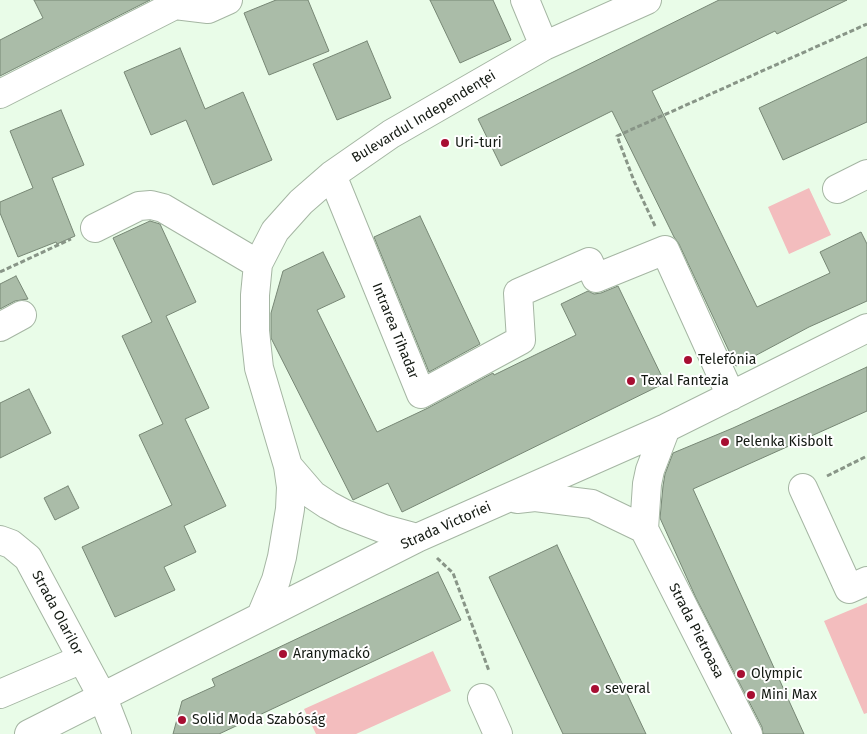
<!DOCTYPE html>
<html>
<head>
<meta charset="utf-8">
<style>
  body { margin:0 }
  canvas { display:block; background:#e9fce8 }
</style>
</head>
<body>
<canvas width="867" height="734"></canvas>
<script>
const ctx = document.querySelector('canvas').getContext('2d');
ctx.lineJoin = 'round';
function fillPath(path, color) { ctx.fillStyle = color; ctx.fill(path, 'evenodd'); }
const poly = rows => new Path2D(rows.map(r => 'M' + r).join(''));
function stroke(path, color, width, dash) { ctx.strokeStyle = color; ctx.lineWidth = width; ctx.lineCap = dash ? 'butt' : 'round'; ctx.setLineDash(dash || []); ctx.stroke(path); }
function label(font, color, halo, rows, align = 'center') {
  ctx.font = font + ' "Fira Sans",sans-serif'; ctx.lineWidth = 4; ctx.setLineDash([]); ctx.textBaseline = 'middle'; ctx.strokeStyle = halo; ctx.fillStyle = color; for (const [text, x, y, turn = 0] of rows) {
    ctx.save(); ctx.translate(x, y); ctx.rotate((+turn || 0) * Math.PI / 180); ctx.textAlign = isNaN(turn) ? turn : align; if (halo) ctx.strokeText(text, 0, 0); ctx.fillText(text, 0, 0); ctx.restore();
  }
}
fillPath(poly([
  [809,188,831,235,789,254,768,207],
  [867,603,867,713,864,714,824,621],
  [433,651,451,691,356,734,316,734,304,709]
]), '#f3bdbe');
const building = poly([
  [34,0,150,0,0,76,0,40,43,18,34,0],
  [276,0,308,0,329,51,269,75,244,13,276,0],
  [430,0,493,0,511,40,460,63,430,0],
  [719,0,847,0,777,34,775,31,652,91,757,307,830,273,820,252,861,232,867,244,867,301,809,327,736,366,679,244,674,237,612,111,501,166,478,119,719,0],
  [367,41,391,98,337,120,313,64,367,41],
  [180,48,205,109,243,92,272,160,213,185,186,120,151,135,124,72,180,48],
  [867,57,867,122,783,160,759,108,867,57],
  [61,110,84,165,52,178,75,236,57,244,56,242,18,257,0,213,0,202,33,188,10,131,61,110],
  [420,216,480,344,429,372,374,237,420,216],
  [150,221,160,224,196,302,166,316,209,408,185,419,226,506,184,526,196,552,164,567,175,590,115,617,82,547,172,505,139,435,163,424,122,336,152,322,113,238,150,221],
  [323,252,345,297,317,310,377,432,428,408,493,373,494,375,576,335,561,304,588,291,594,294,601,293,618,286,665,383,402,512,388,483,353,500,271,338,271,313,283,271,323,252],
  [16,276,28,299,15,301,0,309,0,284,16,276],
  [867,367,867,411,693,489,804,734,763,734,762,727,696,598,660,518,663,486,665,474,673,453,733,428,867,367],
  [29,389,51,433,0,458,0,403,29,389],
  [68,486,79,508,55,520,44,498,68,486],
  [557,545,646,734,563,734,489,577,557,545],
  [438,572,461,620,219,734,173,734,182,701,215,686,212,679,438,572]
]);
fillPath(building, '#aabca8');
stroke(building, '#778775', 1);
const minor = poly([
  [525,0,544,46],
  [0,94,175,5,208,9,228,0],
  [332,175,421,394,521,340,518,293,589,262,596,278,665,250,731,396],
  [837,189,867,174],
  [95,228,139,206,151,205,163,208,258,264],
  [0,327,22,315],
  [666,428,650,470,647,484,644,529,748,734],
  [288,466,313,495,328,505,345,514,384,529,417,538],
  [803,488,849,589,867,581],
  [517,499,535,497,592,504,644,529],
  [0,540,11,544,28,558,103,698,117,734],
  [261,616,276,580,282,557,290,509,291,487,288,466,259,368,255,331,255,295,258,264,275,231,301,202,332,175,391,134,544,46,647,0],
  [0,694,82,659],
  [482,698,498,734],
  [29,734,417,538,666,428,867,328]
]);
stroke(minor, '#a5b6a3', 30);
stroke(poly([
  [655,226,634,181,617,136,867,24],
  [0,272,71,239],
  [827,476,867,456],
  [437,558,453,573,489,671]
]), '#889587', 3, [5, 2.5]);
stroke(minor, '#fff', 28);
for (const [x, y, r, color] of [
  [445,143,5,"#a70e32"],
  [688,360,5,"#a70e32"],
  [631,381,5,"#a70e32"],
  [725,442,5,"#a70e32"],
  [283,654,5,"#a70e32"],
  [741,674,5,"#a70e32"],
  [595,689,5,"#a70e32"],
  [751,695,5,"#a70e32"],
  [182,720,5,"#a70e32"]
]) { const dot = new Path2D(); dot.arc(x, y, r, 0, 2 * Math.PI); ctx.fillStyle = color; ctx.fill(dot); stroke(dot, '#fff', 2); }
label('14px', '#141a13', '#fff', [
  ["Bulevardul Independenței",424,117,-31],
  ["Intrarea Tihadar",395,331,68],
  ["Strada Victoriei",446,526,-24],
  ["Strada Olarilor",57,613,62],
  ["Strada Pietroasa",696,631,63]
]);
label('14px', '#141a13', '#fff', [
  ["Uri-turi",455,143],
  ["Telefónia",698,360],
  ["Texal Fantezia",641,381],
  ["Pelenka Kisbolt",735,442],
  ["Aranymackó",293,654],
  ["Olympic",751,674],
  ["several",605,689],
  ["Mini Max",761,695],
  ["Solid Moda Szabóság",192,720]
], 'left');
</script>
</body>
</html>
